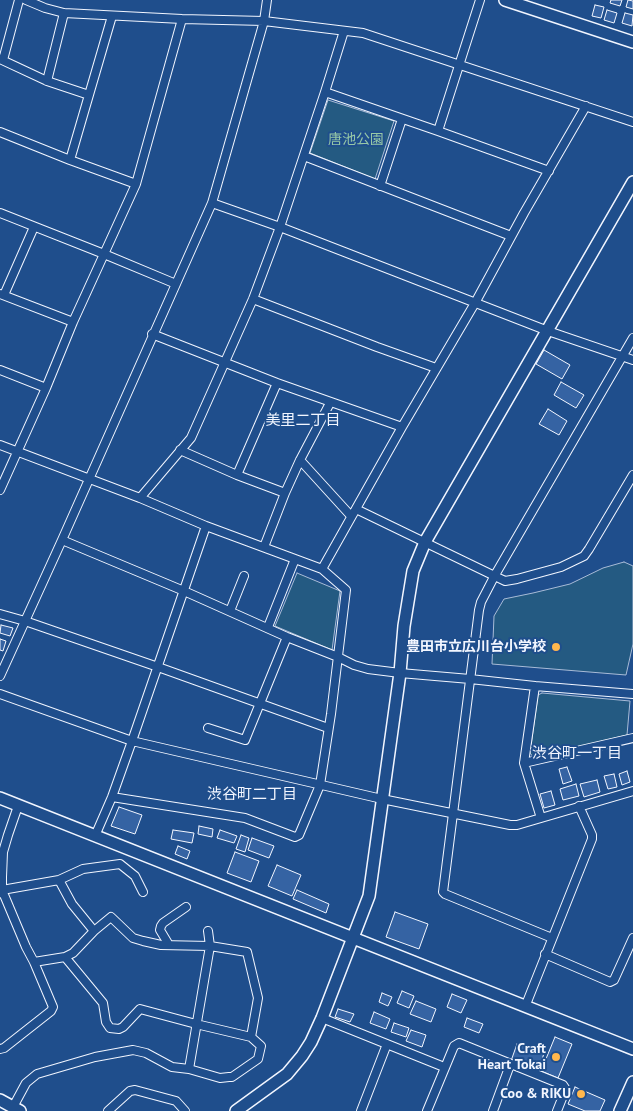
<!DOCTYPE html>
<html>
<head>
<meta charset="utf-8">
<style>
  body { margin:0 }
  canvas { display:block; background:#1f4e8c }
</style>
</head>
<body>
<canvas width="633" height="1111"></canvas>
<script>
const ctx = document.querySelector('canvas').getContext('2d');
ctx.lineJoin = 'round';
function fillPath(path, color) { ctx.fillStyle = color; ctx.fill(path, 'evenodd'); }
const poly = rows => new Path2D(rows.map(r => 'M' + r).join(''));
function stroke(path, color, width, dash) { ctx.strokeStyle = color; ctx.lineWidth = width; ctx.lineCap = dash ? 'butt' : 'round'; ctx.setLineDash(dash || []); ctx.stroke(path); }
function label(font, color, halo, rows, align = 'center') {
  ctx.font = font + ' "PT Sans","Noto Sans JP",sans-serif'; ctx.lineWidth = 4; ctx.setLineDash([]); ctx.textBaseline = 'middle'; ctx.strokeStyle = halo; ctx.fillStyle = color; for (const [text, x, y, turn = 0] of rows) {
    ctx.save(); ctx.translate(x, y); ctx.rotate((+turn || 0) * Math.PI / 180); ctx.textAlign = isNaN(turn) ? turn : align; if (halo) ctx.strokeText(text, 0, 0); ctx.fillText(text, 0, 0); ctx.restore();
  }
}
const green = poly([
  [328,100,394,121,375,179,310,153,328,100],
  [624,562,633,566,633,644,626,675,492,664,494,616,504,599,533,593,570,584,603,568,624,562],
  [297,573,340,591,332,650,275,626,297,573],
  [542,693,630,701,627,735,534,758,530,753,538,695,542,693]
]);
fillPath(green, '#245a82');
stroke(green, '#a8bbd7', 1);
const building = poly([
  [611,0,622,0,620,6,610,3,611,0],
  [628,0,633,1,633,9,626,7,628,0],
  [595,5,604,7,601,18,592,16,595,5],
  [607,10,617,13,614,23,604,20,607,10],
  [625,13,633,15,632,26,622,23,625,13],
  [544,350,570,365,562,379,536,364,544,350],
  [561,382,584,395,576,408,554,395,561,382],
  [548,409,567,421,559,435,539,424,548,409],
  [1,625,13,628,10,636,0,633,1,625],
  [0,639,6,641,3,651,0,650,0,639],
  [567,767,572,781,563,784,559,769,567,767],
  [627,771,630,782,622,785,619,774,627,771],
  [614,774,617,787,608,789,604,776,614,774],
  [597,780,600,792,584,797,580,784,597,780],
  [576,784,579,796,563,800,560,789,576,784],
  [551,791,555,805,544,808,540,794,551,791],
  [119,807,142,815,135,834,111,826,119,807],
  [199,826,213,829,212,837,198,834,199,826],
  [173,830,194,833,192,843,171,839,173,830],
  [220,830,237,836,234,843,217,838,220,830],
  [241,835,249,838,245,852,236,849,241,835],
  [252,838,274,846,269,858,248,850,252,838],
  [178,846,190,851,187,859,175,854,178,846],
  [235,852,259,861,251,882,227,873,235,852],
  [277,865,301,875,292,896,268,886,277,865],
  [297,890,329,904,326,913,293,899,297,890],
  [395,912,428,924,419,949,386,937,395,912],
  [402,991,414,996,409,1008,397,1003,402,991],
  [382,993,392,997,388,1006,379,1002,382,993],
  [452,994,467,1000,461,1013,447,1007,452,994],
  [416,1001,436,1009,431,1022,410,1014,416,1001],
  [338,1009,354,1014,350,1022,335,1017,338,1009],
  [374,1012,390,1019,386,1029,370,1023,374,1012],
  [467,1018,483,1024,479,1033,464,1027,467,1018],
  [394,1023,409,1028,406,1037,391,1032,394,1023],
  [411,1030,426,1035,422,1047,406,1041,411,1030],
  [555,1037,572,1044,558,1078,541,1071,555,1037],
  [517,1044,544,1053,539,1070,511,1061,517,1044],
  [575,1087,605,1100,600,1111,585,1111,568,1104,575,1087]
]);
fillPath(building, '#3563a3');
stroke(building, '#f2f6ff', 1);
const street = poly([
  [26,0,45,8,64,13,182,19,264,21,363,33,633,122],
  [0,59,47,81,89,95],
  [3,60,19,0],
  [47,81,64,13],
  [325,92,438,131,549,171],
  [438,131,480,0],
  [0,132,70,160,136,184],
  [304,156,511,236],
  [70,160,112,16],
  [380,186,402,119],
  [212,203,280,227,548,331,633,360],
  [0,213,104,254,176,284],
  [0,294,73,322],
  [4,295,34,227],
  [253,299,377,347,436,368],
  [152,334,277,383,402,427],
  [0,370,46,388],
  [0,445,140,498,206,526,322,569,346,590,331,714,320,785,299,835,295,837,245,818,112,797],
  [180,450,237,475,285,493],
  [300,460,351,516],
  [237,475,277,383],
  [0,490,46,388,73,322,136,184,182,19],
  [140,498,191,438,253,299,280,227,325,92,344,31],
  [356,509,505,581,517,579,561,567,584,556,589,549,633,475],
  [62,540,184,591,287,637,338,657,354,665,368,669,400,673,470,679,535,686,633,694],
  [264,547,285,493,300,460,330,403],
  [322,569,402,427,475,303,524,213,586,106],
  [230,611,244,576],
  [0,614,25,621,158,667,328,728],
  [268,627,295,559],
  [0,676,62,540,212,203,264,21,267,0],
  [535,686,524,763,541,818],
  [0,694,132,741,382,799,510,825,517,825,633,791],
  [208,728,245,740,287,637],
  [524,763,633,738],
  [95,836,112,797,132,741,206,526],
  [59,880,83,869,120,864,135,876,143,892],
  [0,893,2,890,59,880,72,904,94,931],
  [552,938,445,894,443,892,479,610,481,602,495,575,633,338],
  [169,945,160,930,161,926,163,923,186,907],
  [545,954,610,982,614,980,633,938],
  [34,962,65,957],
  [525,1007,592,839,592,835,579,806],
  [322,1018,444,1067],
  [0,1049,4,1048,51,1011,53,1007,34,962,26,947,2,890,2,877,3,852,8,835,18,806],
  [189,1069,220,1078,229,1077,232,1077,258,1059,261,1046,251,1037,258,998,247,952,210,946,161,945,143,941,133,938,111,917,94,931,73,953,65,957,103,1003,106,1022,110,1028,119,1029,123,1027,140,1009,196,1024,251,1037],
  [13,1107,26,1083,37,1074,95,1057,133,1050,146,1053,172,1067,189,1069,210,946,208,931],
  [108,1111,130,1091,135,1090,176,1101,185,1111],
  [361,1111,387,1044],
  [427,1111,454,1046,459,1043,563,1085,565,1088,565,1091,557,1111],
  [493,1111,510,1065]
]);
const secondary = poly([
  [505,0,633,42],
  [0,798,633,1049],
  [0,1100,20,1111],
  [236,1111,287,1074,302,1056,311,1042,322,1018,369,896,400,673,404,626,413,571,425,542,633,182],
  [620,1111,633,1082]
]);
stroke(street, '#f2f6ff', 10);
stroke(secondary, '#f2f6ff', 14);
stroke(street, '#1f4e8c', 8);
stroke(secondary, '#1f4e8c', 11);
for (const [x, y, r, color] of [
  [556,647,5,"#ffb74d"],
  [556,1057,5,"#ffb74d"],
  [581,1094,5,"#ffb74d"]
]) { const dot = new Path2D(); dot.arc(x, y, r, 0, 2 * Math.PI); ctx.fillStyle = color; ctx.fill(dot); stroke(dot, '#1f4e8c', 2); }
label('14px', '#97c8a6', '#1f4e8c', [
  ["唐池公園",356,140]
]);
label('bold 14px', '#f2f6ff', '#1f4e8c', [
  ["豊田市立広川台小学校",546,647],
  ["Craft",546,1049],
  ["Heart Tokai",546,1065],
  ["Coo & RIKU",571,1094]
], 'right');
label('15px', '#f2f6ff', '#1f4e8c', [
  ["美里二丁目",303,421],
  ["渋谷町一丁目",577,754],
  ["渋谷町二丁目",252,795]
]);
</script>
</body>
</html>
